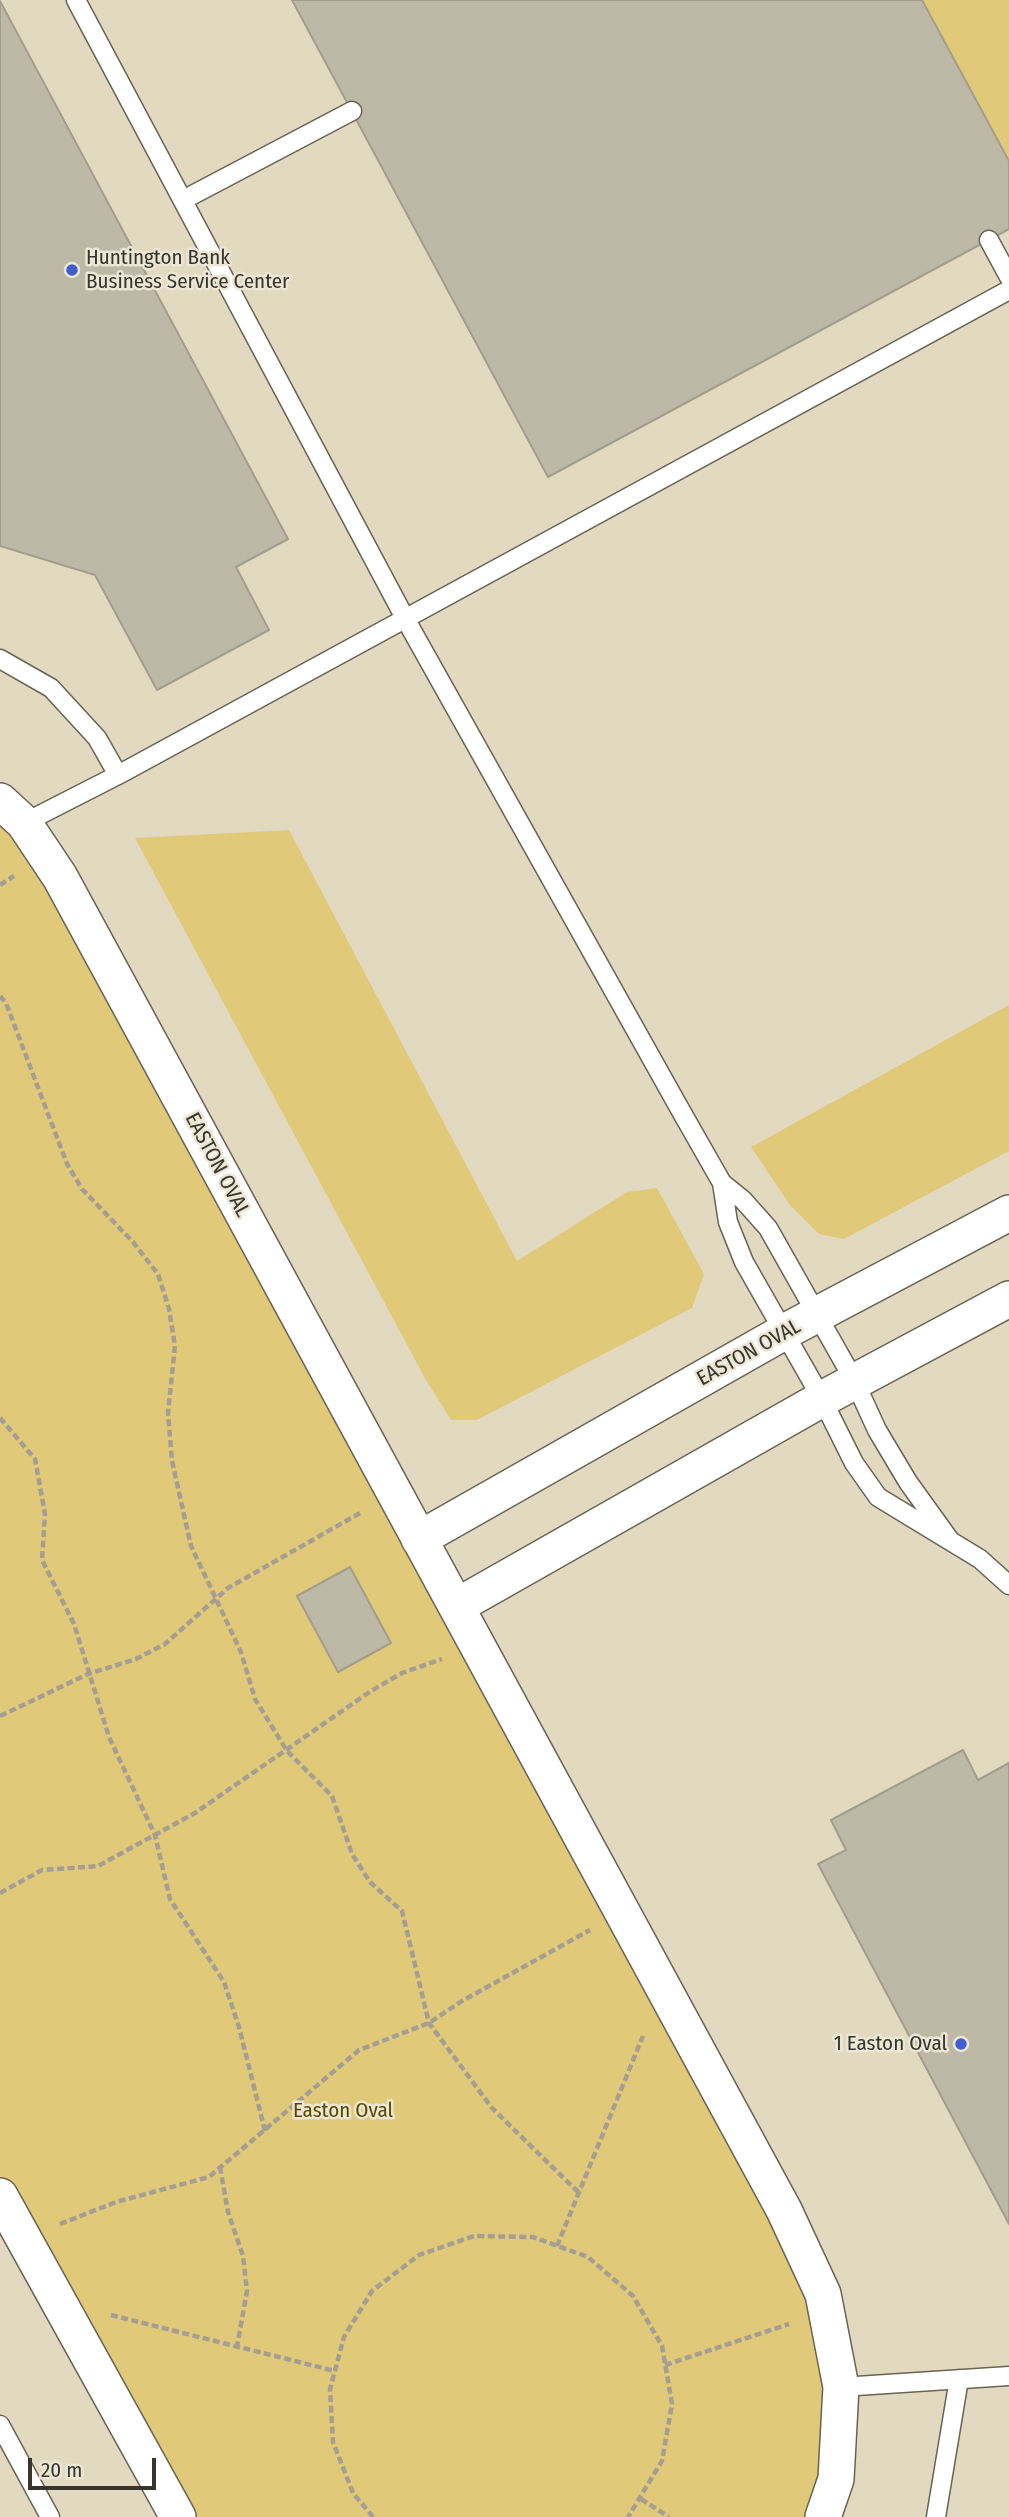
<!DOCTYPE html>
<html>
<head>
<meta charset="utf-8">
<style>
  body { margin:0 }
  #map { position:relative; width:1009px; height:2517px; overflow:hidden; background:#ece6d4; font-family:"Fira Sans Condensed",sans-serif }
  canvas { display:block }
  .scale { position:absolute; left:28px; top:2458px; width:128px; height:32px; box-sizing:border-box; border:4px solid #37352e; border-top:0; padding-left:9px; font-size:21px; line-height:24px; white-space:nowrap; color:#37352e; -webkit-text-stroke:5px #ece6d4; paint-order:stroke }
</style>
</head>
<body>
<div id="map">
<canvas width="1009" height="2517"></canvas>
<div class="scale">20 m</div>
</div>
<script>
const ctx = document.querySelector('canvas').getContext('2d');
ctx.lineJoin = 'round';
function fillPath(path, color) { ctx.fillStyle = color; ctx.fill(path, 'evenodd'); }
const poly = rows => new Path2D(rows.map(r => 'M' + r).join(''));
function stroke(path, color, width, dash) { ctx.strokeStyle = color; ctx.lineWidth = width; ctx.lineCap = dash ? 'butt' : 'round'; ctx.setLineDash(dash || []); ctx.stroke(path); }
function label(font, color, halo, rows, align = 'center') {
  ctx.font = font + ' "Fira Sans Condensed",sans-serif'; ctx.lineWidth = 5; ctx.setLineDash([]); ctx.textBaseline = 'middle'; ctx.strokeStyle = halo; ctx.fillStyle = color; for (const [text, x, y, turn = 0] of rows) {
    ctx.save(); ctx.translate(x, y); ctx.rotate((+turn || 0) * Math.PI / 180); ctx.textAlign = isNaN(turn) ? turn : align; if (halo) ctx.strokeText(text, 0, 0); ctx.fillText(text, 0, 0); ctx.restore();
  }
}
fillPath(poly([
  [0,0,1009,0,1009,2517,0,2517]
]), '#e2dac0');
fillPath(poly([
  [922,0,1009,0,1009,161],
  [0,801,784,2210,841,2387,823,2517,178,2517,0,2196],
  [289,830,517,1261,627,1192,657,1188,704,1274,692,1308,477,1420,451,1420,426,1380,135,838],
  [1009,1005,1009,1151,844,1239,819,1234,790,1205,751,1147]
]), '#e1c97a');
const building = poly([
  [292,0,922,0,1009,161,1009,229,548,477,292,0],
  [0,1,288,539,236,567,269,630,157,690,95,575,0,546,0,1],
  [350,1567,391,1643,338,1672,297,1596,350,1567],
  [963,1750,978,1780,1009,1763,1009,2224,818,1864,846,1850,831,1820,963,1750]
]);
fillPath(building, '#beb9a7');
stroke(building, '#a39e8c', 2);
const lane = poly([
  [76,0,406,620,681,1111,722,1183,743,1200,768,1228,855,1382,877,1430,908,1482,949,1539],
  [183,200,352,111],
  [989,240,1009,277],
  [0,659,51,688,97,738,118,775],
  [24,823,118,775,1009,290],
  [722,1183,728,1222,744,1262,822,1399,854,1463,878,1497,980,1559,1009,1585],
  [841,2387,1009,2376],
  [0,2425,50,2517],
  [936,2517,959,2379]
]);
const street = poly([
  [0,801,24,823,60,877,784,2210,823,2294,841,2387,836,2479,823,2517],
  [419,1539,784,1332,1009,1213],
  [457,1606,822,1399,1009,1299],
  [0,2196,178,2517]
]);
stroke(lane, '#686353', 21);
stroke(street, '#686353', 38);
stroke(poly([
  [0,885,14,876],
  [0,996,6,1003,67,1164,82,1189,133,1242,158,1274,169,1309,175,1346,168,1413,172,1461,191,1546,241,1652,255,1699,287,1751,332,1796,352,1854,370,1882,402,1911,429,2023,492,2108,579,2193],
  [0,1418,35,1459,45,1514,42,1560,74,1624,109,1737,155,1835,170,1899,224,1982,239,2027,265,2131],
  [0,1716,88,1674,136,1659,165,1644,228,1588,360,1513],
  [0,1893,42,1870,98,1866,195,1813,371,1691,402,1673,442,1659],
  [220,2167,228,2212,243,2256,247,2291,237,2347],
  [60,2224,116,2202,209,2177,359,2050,429,2023,462,2001,590,1930],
  [557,2246,643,2036],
  [111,2315,335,2371],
  [665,2365,789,2324],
  [641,2499,669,2517],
  [373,2517,353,2493,333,2442,330,2389,344,2337,372,2291,419,2255,474,2236,533,2237,588,2257,633,2296,662,2346,672,2404,662,2461,628,2517]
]), '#a49f92', 4.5, [7, 3.5]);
stroke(lane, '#fff', 18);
stroke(street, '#fff', 35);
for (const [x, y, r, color] of [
  [72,270,7,"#425dd0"],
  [961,2044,7,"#425dd0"]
]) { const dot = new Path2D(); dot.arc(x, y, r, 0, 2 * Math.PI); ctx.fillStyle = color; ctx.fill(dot); stroke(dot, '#ece6d4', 2.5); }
label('21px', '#37352e', '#ece6d4', [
  ["Huntington Bank",86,258],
  ["Business Service Center",86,282],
  ["1 Easton Oval",947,2044,"right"]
], 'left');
label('21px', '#37352e', '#ece6d4', [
  ["EASTON OVAL",217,1165,62],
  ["EASTON OVAL",749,1353,-29]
]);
label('21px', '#5a4902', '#ece6d4', [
  ["Easton Oval",343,2111]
]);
</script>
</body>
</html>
